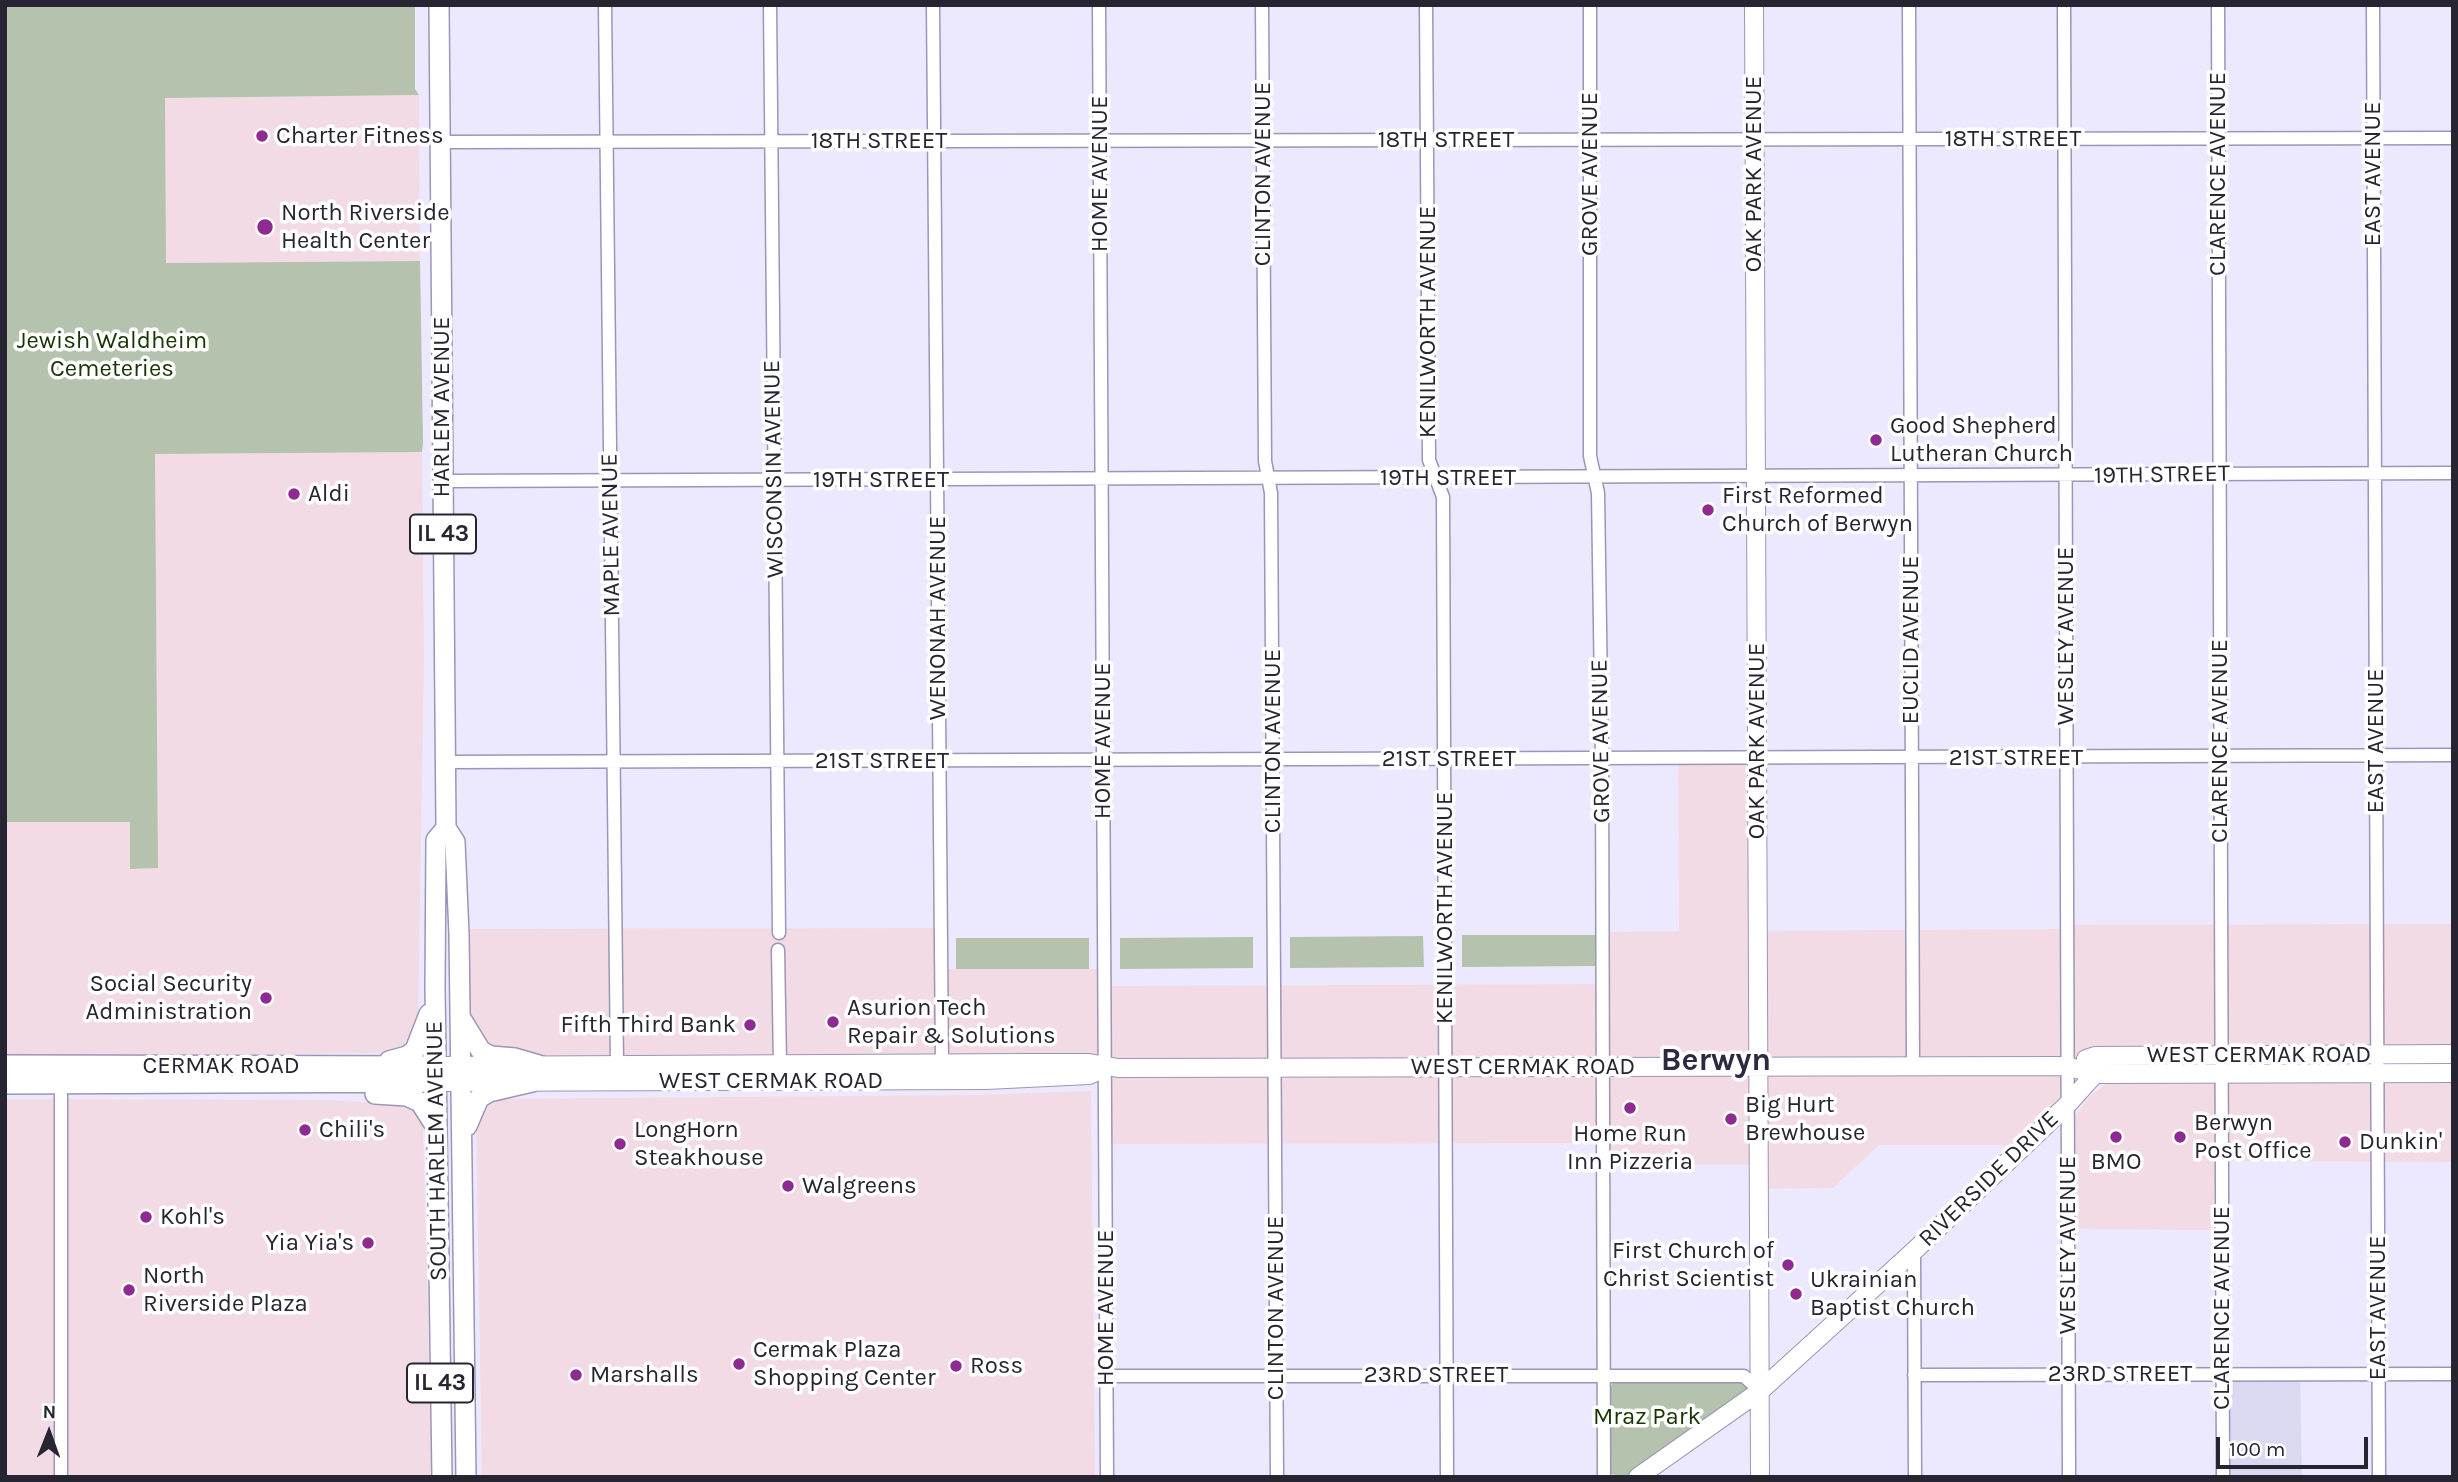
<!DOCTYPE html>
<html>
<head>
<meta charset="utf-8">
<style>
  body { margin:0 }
  #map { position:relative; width:2458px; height:1482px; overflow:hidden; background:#ece9ff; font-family:Karla,sans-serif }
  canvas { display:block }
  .frame { position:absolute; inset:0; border:7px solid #272532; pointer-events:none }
  .north { position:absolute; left:14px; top:1398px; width:70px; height:70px; -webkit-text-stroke:5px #fff; paint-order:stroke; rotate:1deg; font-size:19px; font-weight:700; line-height:28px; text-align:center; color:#272532 }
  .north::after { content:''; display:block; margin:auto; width:24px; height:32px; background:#272532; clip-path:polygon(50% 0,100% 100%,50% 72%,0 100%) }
  .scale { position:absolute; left:2216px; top:1437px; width:152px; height:32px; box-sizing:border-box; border:4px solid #272532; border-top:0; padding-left:9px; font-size:21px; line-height:24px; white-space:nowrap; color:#272532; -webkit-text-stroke:5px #fff; paint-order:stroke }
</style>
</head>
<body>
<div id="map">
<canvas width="2458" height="1482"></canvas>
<div class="frame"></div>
<div class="north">N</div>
<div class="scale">100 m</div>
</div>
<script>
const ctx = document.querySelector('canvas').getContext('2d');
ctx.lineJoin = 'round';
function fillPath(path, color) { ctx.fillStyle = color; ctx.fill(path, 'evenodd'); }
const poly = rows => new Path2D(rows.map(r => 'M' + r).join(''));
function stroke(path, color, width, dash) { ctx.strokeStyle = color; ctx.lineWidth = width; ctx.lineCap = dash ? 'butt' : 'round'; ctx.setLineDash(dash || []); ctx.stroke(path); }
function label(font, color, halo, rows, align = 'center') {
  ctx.font = font + ' Karla,sans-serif'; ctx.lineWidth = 7; ctx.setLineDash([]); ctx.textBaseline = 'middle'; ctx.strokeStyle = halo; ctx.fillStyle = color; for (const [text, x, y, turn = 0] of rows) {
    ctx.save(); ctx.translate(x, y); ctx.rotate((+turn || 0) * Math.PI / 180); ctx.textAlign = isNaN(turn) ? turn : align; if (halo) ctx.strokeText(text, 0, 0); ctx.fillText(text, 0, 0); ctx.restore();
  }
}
fillPath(poly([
  [419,95,420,261,166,263,165,98],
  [422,452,424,659,418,1018,409,1043,386,1052,369,1053,5,1058,5,822,130,822,130,869,158,868,155,454],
  [1678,760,1756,760,1758,1165,1620,1165,1602,1151,1601,1143,1107,1144,1106,986,1604,984,1604,932,1679,931],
  [2453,924,2453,1053,2096,1053,2068,1063,2069,925],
  [939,928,939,1061,465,1062,462,929],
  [2065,929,2064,1064,1760,1063,1759,931],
  [943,969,1103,969,1103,1066,944,1061],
  [1760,1067,2065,1067,2066,1104,2025,1145,1879,1145,1833,1188,1761,1189],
  [2453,1079,2453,1162,2224,1161,2224,1080],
  [2112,1080,2215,1080,2216,1230,2073,1229,2074,1118,2090,1096],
  [1091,1091,1095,1477,482,1477,476,1122,482,1109,492,1099,972,1095],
  [5,1099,332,1100,411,1105,423,1124,432,1477,5,1477]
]), '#f3dbe5');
fillPath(poly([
  [2220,1372,2300,1372,2302,1477,2221,1477]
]), '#dbd9f1');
fillPath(poly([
  [5,5,415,5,415,89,419,95,165,98,166,263,420,261,423,443,422,452,155,454,158,868,130,869,130,822,5,822],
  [1462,935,1595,935,1595,966,1462,967],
  [1423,936,1424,967,1290,968,1290,937],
  [1253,937,1253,968,1120,969,1120,938],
  [956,938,1089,938,1089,969,956,969],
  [1739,1381,1745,1384,1747,1389,1723,1410,1625,1477,1611,1474,1610,1388,1613,1383]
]), '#b4c2ae');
const street = poly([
  [605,5,617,1064],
  [770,5,779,933],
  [933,5,942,1063],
  [1099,5,1107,1477],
  [1262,5,1265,461,1271,493,1277,1477],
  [1426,5,1429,460,1443,497,1447,1477],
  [1590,5,1590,456,1598,493,1602,759,1604,1477],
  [1909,5,1913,1065],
  [2064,5,2069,1477],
  [2218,5,2223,1477],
  [2373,5,2379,1477],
  [440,142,2453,138],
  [443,481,2453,473],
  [445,762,2453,755],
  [778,950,780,1063],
  [1914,1251,1915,1477],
  [1914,1375,2453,1374],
  [1106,1376,1744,1376,1760,1391],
  [61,1477,61,1080]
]);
const secondary = poly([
  [1754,5,1760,1477],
  [2086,1059,2095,1056,2453,1054],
  [436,1066,1029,1063,1089,1063,1118,1068,2066,1066,2095,1074,2453,1073],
  [436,1082,986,1080,1089,1075,1103,1069],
  [1638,1477,1760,1391,1914,1251,2067,1105,2095,1074,2095,1056]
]);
const primary = poly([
  [439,5,446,828,455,842,459,934,466,1477],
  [462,1020,481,1051,491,1056,515,1058,539,1065],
  [389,1061,407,1056,415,1050,429,1014],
  [5,1065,436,1066],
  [5,1084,436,1082],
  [375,1094,407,1096,420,1102,436,1127],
  [467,1126,479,1098,489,1092,532,1082],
  [442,1477,435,989,436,840,446,828]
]);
stroke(street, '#9a96b7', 15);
stroke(secondary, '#9a96b7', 20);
stroke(primary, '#9a96b7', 22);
stroke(street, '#fff', 12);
stroke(secondary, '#fff', 18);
stroke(primary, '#fff', 19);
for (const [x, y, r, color] of [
  [262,136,7,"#8e2b92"],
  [265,227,9,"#8e2b92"],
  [1876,440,7,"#8e2b92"],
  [294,494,7,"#8e2b92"],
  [1708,510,7,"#8e2b92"],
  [266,998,7,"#8e2b92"],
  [833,1022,7,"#8e2b92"],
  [750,1025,7,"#8e2b92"],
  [1630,1108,7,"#8e2b92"],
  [1731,1119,7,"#8e2b92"],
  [305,1130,7,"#8e2b92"],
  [2116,1137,7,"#8e2b92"],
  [2180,1137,7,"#8e2b92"],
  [2345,1142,7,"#8e2b92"],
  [620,1144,7,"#8e2b92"],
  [788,1186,7,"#8e2b92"],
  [146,1217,7,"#8e2b92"],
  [368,1243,7,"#8e2b92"],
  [1788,1265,7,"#8e2b92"],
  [129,1290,7,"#8e2b92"],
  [1796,1294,7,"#8e2b92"],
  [739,1364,7,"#8e2b92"],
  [956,1366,7,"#8e2b92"],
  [576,1375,7,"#8e2b92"]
]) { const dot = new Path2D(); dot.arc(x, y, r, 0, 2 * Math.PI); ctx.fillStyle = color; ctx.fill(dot); stroke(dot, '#fff', 2.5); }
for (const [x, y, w] of [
  [443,534,66],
  [440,1383,66]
]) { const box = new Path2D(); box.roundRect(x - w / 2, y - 19.5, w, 39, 5); ctx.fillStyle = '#fff'; ctx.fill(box); stroke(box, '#272532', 2); }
label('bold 23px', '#272532', null, [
  ["IL 43",443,534],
  ["IL 43",440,1383]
]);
label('24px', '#272532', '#fff', [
  ["Charter Fitness",276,136],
  ["North Riverside",281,213],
  ["Health Center",281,241],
  ["Good Shepherd",1890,426],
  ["Lutheran Church",1890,454],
  ["Aldi",308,494],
  ["First Reformed",1722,496],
  ["Church of Berwyn",1722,524],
  ["Social Security",252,984,"right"],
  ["Administration",252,1012,"right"],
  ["Asurion Tech",847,1008],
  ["Repair & Solutions",847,1036],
  ["Fifth Third Bank",736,1025,"right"],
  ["Big Hurt",1745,1105],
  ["Brewhouse",1745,1133],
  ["Berwyn",2194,1123],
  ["Post Office",2194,1151],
  ["Chili's",319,1130],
  ["LongHorn",634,1130],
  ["Steakhouse",634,1158],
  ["Home Run",1630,1134,"center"],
  ["Inn Pizzeria",1630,1162,"center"],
  ["Dunkin'",2359,1142],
  ["BMO",2116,1162,"center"],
  ["Walgreens",802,1186],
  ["Kohl's",160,1217],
  ["Yia Yia's",354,1243,"right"],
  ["First Church of",1774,1251,"right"],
  ["Christ Scientist",1774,1279,"right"],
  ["North",143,1276],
  ["Riverside Plaza",143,1304],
  ["Ukrainian",1810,1280],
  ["Baptist Church",1810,1308],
  ["Cermak Plaza",753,1350],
  ["Shopping Center",753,1378],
  ["Ross",970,1366],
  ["Marshalls",590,1375]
], 'left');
label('24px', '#272532', '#fff', [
  ["18TH STREET",2013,139],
  ["18TH STREET",1446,140],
  ["18TH STREET",879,141],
  ["HOME AVENUE",1100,174,-90],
  ["CLINTON AVENUE",1263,174,-90],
  ["GROVE AVENUE",1590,174,-90],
  ["OAK PARK AVENUE",1754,174,-90],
  ["CLARENCE AVENUE",2218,174,-90],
  ["EAST AVENUE",2373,174,-90],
  ["KENILWORTH AVENUE",1428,322,-90],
  ["HARLEM AVENUE",442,407,-90],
  ["WISCONSIN AVENUE",774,469,-91],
  ["19TH STREET",2162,475,-1],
  ["19TH STREET",1448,478],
  ["19TH STREET",881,480],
  ["MAPLE AVENUE",611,535,-91],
  ["WENONAH AVENUE",938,618,-90],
  ["WESLEY AVENUE",2066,636,-90],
  ["EUCLID AVENUE",1911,640,-90],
  ["HOME AVENUE",1103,741,-90],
  ["CLINTON AVENUE",1273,741,-90],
  ["GROVE AVENUE",1601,741,-91],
  ["OAK PARK AVENUE",1757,741,-90],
  ["CLARENCE AVENUE",2220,741,-90],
  ["EAST AVENUE",2376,741,-90],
  ["21ST STREET",2016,758],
  ["21ST STREET",1449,759],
  ["21ST STREET",882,761],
  ["KENILWORTH AVENUE",1445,908,-90],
  ["WEST CERMAK ROAD",2259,1055],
  ["CERMAK ROAD",221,1066],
  ["WEST CERMAK ROAD",1523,1067],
  ["WEST CERMAK ROAD",771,1081],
  ["SOUTH HARLEM AVENUE",437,1151,-91],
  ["RIVERSIDE DRIVE",1989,1179,-44],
  ["WESLEY AVENUE",2068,1245,-90],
  ["HOME AVENUE",1106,1308,-90],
  ["CLINTON AVENUE",1276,1308,-90],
  ["CLARENCE AVENUE",2222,1308,-90],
  ["EAST AVENUE",2378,1308,-90],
  ["23RD STREET",2120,1374],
  ["23RD STREET",1436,1375]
]);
label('24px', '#193503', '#fff', [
  ["Jewish Waldheim",112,341],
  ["Cemeteries",112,369],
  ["Mraz Park",1647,1417]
]);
label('bold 32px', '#2d2943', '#fff', [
  ["Berwyn",1716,1061]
]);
</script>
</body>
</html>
